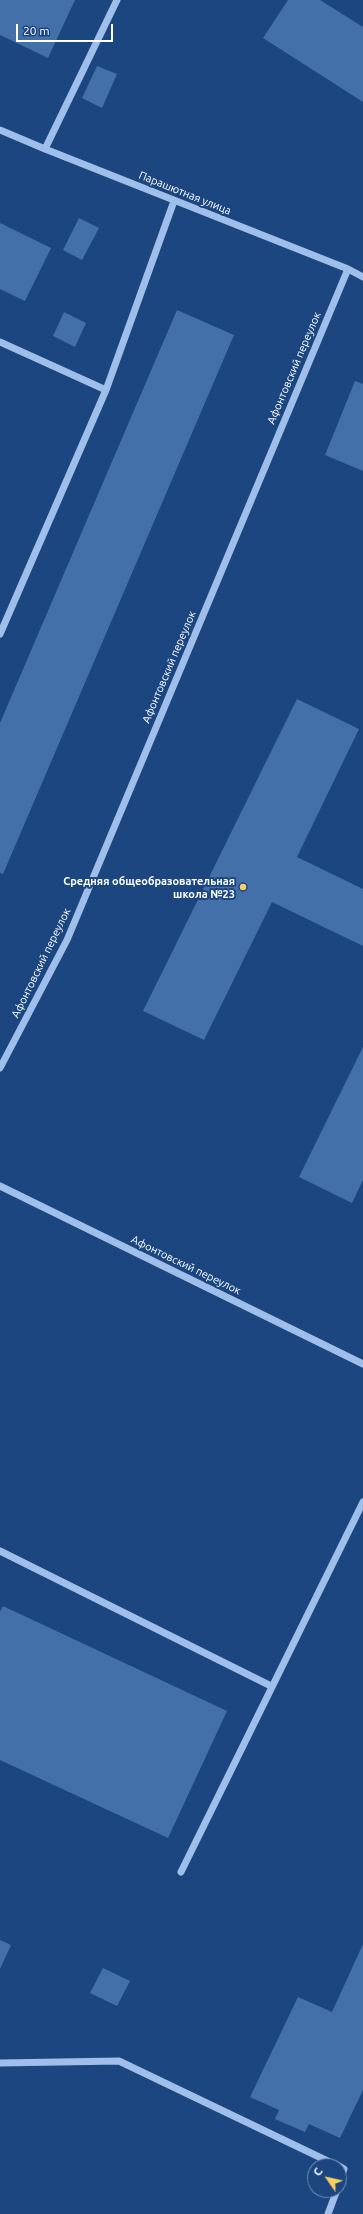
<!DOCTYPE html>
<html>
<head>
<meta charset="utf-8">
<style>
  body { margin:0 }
  #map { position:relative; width:363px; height:2214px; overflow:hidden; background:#1b4680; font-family:Ubuntu,sans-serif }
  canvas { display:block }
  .north { position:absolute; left:307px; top:2158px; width:40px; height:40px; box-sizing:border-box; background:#1b4680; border:1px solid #7690b3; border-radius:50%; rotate:304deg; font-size:11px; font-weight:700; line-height:16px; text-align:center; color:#fff }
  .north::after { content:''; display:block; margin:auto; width:14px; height:18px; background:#fbcf5b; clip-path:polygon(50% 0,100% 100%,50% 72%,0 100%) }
  .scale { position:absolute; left:16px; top:24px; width:97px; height:18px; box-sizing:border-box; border:2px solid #fff; border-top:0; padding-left:5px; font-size:12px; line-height:14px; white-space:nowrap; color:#fff; -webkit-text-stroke:3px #1b4680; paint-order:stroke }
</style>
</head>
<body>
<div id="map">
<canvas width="363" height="2214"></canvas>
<div class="north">С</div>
<div class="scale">20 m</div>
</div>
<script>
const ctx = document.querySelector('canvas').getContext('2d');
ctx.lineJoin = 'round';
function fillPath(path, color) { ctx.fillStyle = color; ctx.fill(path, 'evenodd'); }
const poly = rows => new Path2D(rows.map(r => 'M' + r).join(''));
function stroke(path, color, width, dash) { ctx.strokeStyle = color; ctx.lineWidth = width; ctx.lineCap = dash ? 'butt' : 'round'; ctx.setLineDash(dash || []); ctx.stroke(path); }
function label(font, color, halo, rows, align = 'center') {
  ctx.font = font + ' Ubuntu,sans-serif'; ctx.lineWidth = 4; ctx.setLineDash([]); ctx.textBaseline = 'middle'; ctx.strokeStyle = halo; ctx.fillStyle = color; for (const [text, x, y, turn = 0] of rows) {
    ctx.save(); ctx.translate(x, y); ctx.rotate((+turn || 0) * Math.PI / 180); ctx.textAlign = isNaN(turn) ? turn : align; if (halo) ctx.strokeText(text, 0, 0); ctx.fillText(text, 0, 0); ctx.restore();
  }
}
fillPath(poly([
  [0,0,75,0,48,58,0,35],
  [288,0,320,0,363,27,363,102,263,38],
  [97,66,117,74,102,108,82,98],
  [79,218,99,228,82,260,63,250],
  [0,223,51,248,25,301,0,289],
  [177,310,234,335,3,874,0,873,0,723],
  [64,312,86,323,75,347,53,336],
  [355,381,363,384,363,471,325,455],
  [297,699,359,729,297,857,363,889,363,946,272,902,204,1040,143,1011],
  [363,1047,363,1180,352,1203,299,1177],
  [3,1606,227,1711,168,1838,0,1760,0,1612],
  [0,1940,11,1945,0,1969],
  [363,1944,363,2090,340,2138,309,2124,305,2132,275,2119,279,2110,250,2097,298,1997,332,2012],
  [103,1968,130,1981,117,2006,90,1993]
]), '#4470aa');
stroke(poly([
  [0,130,45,149,348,269,363,277],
  [45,149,117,0],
  [0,342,106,390],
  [0,634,106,390,174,201],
  [0,1068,67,940,348,269],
  [0,1186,363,1364],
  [0,1551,271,1686],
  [181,1872,363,1502],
  [0,2063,119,2061,338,2166],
  [339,2166,344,2169,339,2183],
  [328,2214,337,2190]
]), '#9fbfea', 7);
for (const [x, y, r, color] of [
  [243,887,4,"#fbcf5b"]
]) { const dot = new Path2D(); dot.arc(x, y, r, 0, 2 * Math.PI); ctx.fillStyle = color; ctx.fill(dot); stroke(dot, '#1b4680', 1.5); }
label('11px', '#fff', '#1b4680', [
  ["Парашютная улица",185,193,22],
  ["Афонтовский переулок",294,368,-67],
  ["Афонтовский переулок",169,667,-67],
  ["Афонтовский переулок",41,963,-64],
  ["Афонтовский переулок",186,1265,26]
]);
label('bold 11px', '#fff', '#1b4680', [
  ["Средняя общеобразовательная",235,881],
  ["школа №23",235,894]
], 'right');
</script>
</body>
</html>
